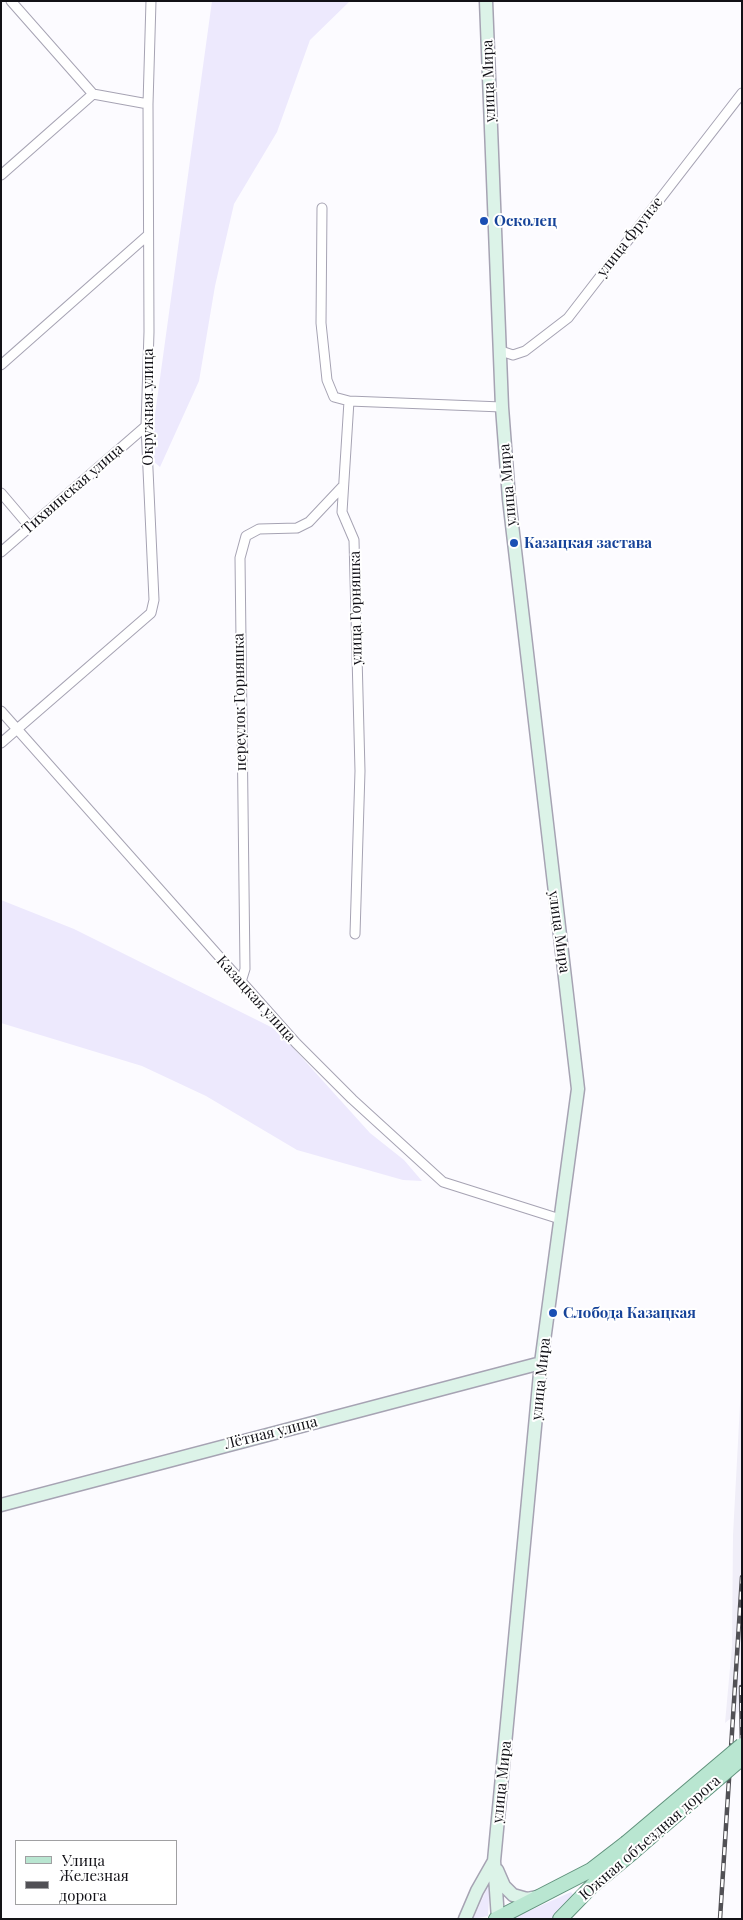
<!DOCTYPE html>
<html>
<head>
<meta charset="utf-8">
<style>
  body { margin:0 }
  #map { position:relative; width:743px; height:1920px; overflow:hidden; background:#fcfbff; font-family:"Playfair Display",serif }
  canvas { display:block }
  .frame { position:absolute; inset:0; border:2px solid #121117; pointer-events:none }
  .legend { position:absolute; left:15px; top:1840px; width:162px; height:65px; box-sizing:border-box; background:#fff; border:1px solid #a0a0a2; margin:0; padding:6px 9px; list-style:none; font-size:15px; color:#121117 }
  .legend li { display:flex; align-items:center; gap:10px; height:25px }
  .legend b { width:25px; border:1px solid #a0a0a2 }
</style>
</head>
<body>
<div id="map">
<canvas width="743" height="1920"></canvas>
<div class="frame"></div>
<ul class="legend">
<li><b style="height:6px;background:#b9e6d1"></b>Улица</li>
<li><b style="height:6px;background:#515055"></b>Железная дорога</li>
</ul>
</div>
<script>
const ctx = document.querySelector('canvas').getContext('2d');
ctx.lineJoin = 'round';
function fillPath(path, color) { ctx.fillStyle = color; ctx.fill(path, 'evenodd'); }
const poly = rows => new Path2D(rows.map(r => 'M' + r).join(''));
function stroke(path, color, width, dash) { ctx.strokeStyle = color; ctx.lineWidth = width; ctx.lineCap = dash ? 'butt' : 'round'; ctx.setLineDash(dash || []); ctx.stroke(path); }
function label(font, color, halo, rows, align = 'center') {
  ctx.font = font + ' "Playfair Display",serif'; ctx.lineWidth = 4; ctx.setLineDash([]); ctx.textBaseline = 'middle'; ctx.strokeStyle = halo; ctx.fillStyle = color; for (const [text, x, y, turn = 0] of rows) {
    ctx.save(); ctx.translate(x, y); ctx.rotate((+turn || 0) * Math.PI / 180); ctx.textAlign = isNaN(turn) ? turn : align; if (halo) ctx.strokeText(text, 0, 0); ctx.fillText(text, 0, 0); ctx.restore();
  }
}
fillPath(poly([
  [742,1367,742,1709,725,1723,732,1646,733,1535]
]), '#f0eef8');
fillPath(poly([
  [212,1,350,1,310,40,277,132,234,204,215,286,199,381,160,467,152,460,153,429],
  [1,900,74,929,277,1030,370,1133,404,1160,422,1181,403,1180,297,1150,206,1096,142,1066,1,1023],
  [490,1882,488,1916,473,1919],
  [571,1892,574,1896,551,1919,511,1919]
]), '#ede9fd');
const street = poly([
  [11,1,93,94,148,104],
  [1,175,93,94],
  [322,208,321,323,327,380,334,397,349,401,342,512,354,540,360,771,355,934],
  [501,351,513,355,525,351,568,318,742,93],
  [1,365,148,235],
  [349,401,502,407],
  [1,493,30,527],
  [1,552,146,426],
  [1,711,296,1043,352,1099,443,1182,560,1219],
  [1,743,151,613,154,600,146,426,149,332,148,104,151,1],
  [241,982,245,969,240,558,246,536,259,529,297,528,309,522,342,487]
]);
const secondary = poly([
  [486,1,502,407,509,499,578,1089,541,1363,494,1861,498,1919],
  [1,1505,541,1363],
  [497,1870,504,1886,513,1895,527,1899,537,1897],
  [465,1919,477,1891,494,1861]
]);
const primary = poly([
  [496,1919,591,1870,626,1843],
  [560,1919,593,1885,633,1852]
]);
stroke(street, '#a6a3b3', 11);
stroke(secondary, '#a6a3b3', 15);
stroke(primary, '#60917c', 16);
stroke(street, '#fff', 9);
stroke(secondary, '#dcf3e8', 12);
stroke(primary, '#b9e6d1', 14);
const rail = poly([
  [741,1687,742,1748],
  [720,1919,742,1577]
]);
stroke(rail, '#515055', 4.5);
stroke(rail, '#fff', 2.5, [8]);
const primaryBridge = poly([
  [626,1843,742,1745],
  [633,1852,742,1758]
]);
stroke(primaryBridge, '#60917c', 16, []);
stroke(primaryBridge, '#b9e6d1', 14);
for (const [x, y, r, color] of [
  [484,221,5,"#1a4fb4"],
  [514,543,5,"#1a4fb4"],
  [553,1313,5,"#1a4fb4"]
]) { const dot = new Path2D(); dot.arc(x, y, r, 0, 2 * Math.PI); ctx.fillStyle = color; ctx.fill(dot); stroke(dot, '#fff', 2); }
label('15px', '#121117', '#fff', [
  ["улица Мира",489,81,-92],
  ["улица Фрунзе",630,237,-52],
  ["Окружная улица",148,407,-90],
  ["улица Мира",508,485,-95],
  ["Тихвинская улица",73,489,-41],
  ["улица Горняшка",356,608,-91],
  ["переулок Горняшка",240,702,-91],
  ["улица Мира",559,932,82],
  ["Казацкая улица",256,999,48],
  ["улица Мира",541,1379,-84],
  ["Лётная улица",271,1433,-14],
  ["улица Мира",502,1782,-84],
  ["Южная объездная дорога",650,1838,-41]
]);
label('bold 15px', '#164399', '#fff', [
  ["Осколец",494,221],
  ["Казацкая застава",524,543],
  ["Слобода Казацкая",563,1313]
], 'left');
</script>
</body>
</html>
